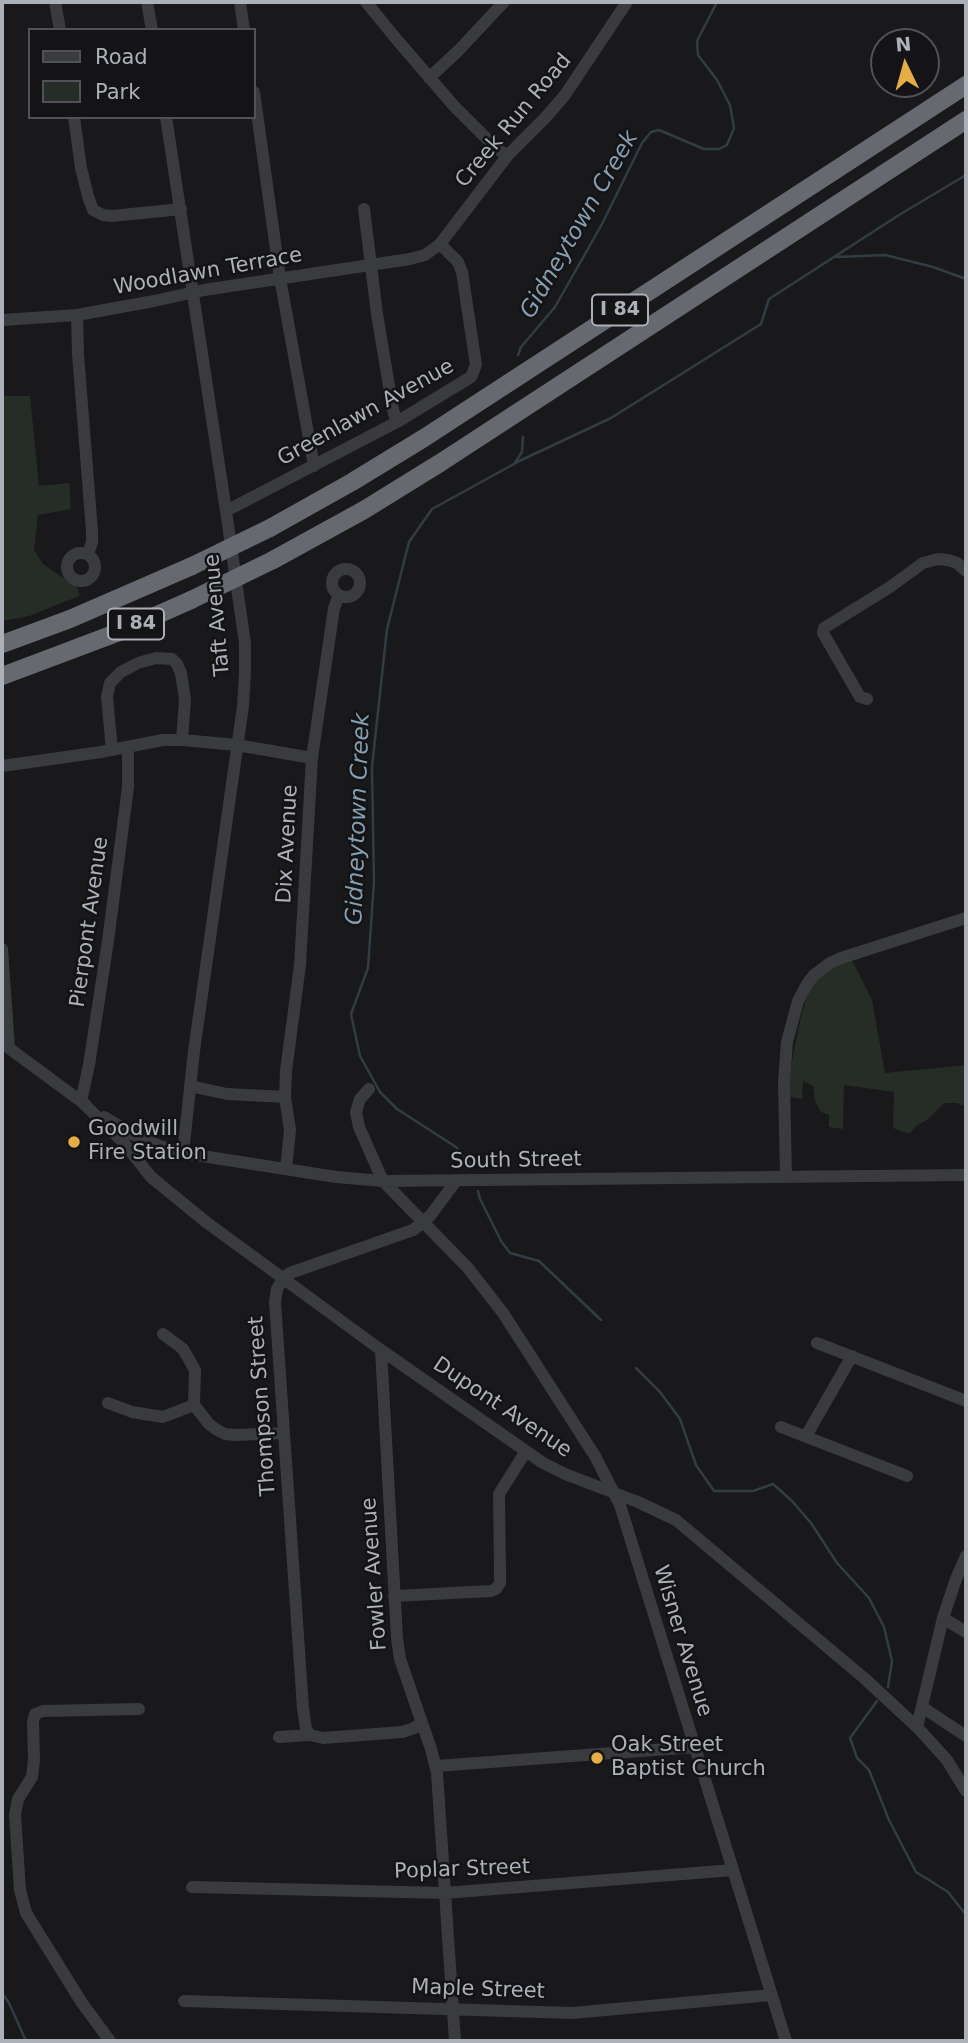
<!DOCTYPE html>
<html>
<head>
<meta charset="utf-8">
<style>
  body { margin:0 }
  #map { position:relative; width:968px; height:2043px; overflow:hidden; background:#19191b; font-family:"DejaVu Sans",sans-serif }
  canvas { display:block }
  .frame { position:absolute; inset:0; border:4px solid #acb0b9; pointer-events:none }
  .legend { position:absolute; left:28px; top:28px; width:228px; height:91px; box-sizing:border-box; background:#141416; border:2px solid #515257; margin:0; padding:9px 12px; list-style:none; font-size:21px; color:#acb0b9 }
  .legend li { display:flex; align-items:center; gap:14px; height:35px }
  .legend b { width:35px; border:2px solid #515257 }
  .north { position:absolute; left:870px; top:28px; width:70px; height:70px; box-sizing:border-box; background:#141416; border:2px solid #515257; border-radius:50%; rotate:355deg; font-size:19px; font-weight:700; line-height:28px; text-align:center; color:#acb0b9 }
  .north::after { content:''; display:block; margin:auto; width:24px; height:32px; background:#e5ad46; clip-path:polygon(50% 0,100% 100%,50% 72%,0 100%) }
</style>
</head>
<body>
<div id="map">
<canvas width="968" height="2043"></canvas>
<div class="frame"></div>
<ul class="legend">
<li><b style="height:9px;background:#3a3b3f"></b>Road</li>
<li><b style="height:19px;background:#252d26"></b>Park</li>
</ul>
<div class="north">N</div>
</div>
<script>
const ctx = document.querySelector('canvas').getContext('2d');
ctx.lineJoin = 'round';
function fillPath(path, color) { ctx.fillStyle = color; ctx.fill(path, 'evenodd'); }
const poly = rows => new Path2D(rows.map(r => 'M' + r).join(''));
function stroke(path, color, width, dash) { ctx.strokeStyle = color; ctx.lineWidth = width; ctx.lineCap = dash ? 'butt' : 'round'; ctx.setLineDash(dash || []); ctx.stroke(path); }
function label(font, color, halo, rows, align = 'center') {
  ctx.font = font + ' "DejaVu Sans",sans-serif'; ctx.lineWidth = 5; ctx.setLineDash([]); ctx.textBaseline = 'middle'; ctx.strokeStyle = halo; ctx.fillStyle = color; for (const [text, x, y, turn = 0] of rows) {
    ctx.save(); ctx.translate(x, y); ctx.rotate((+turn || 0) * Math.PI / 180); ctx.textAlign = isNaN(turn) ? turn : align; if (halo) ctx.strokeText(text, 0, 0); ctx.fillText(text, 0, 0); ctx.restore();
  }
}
fillPath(poly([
  [2,396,30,396,39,486,69,483,71,509,38,515,34,550,43,564,78,588,79,596,29,616,2,621],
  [852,960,872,1000,885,1073,966,1065,966,1101,962,1106,957,1103,944,1103,927,1120,916,1126,910,1134,893,1128,894,1092,844,1085,843,1129,829,1127,829,1115,821,1112,815,1101,813,1086,803,1081,802,1099,790,1097,790,1073,794,1050,802,1012,809,990,818,978,831,967]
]), '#252d26');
stroke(poly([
  [837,257,885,255,933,267,966,279],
  [518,355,521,347,555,307,602,224,642,143,651,132,659,130,704,149,719,149,727,145,734,128,730,105,717,80,698,55,697,41,717,2],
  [515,463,611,418,761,324,769,299,899,215,966,175],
  [473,1167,456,1147,397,1109,380,1092,360,1056,351,1014,368,968,374,882,372,767,387,629,409,542,432,509,514,464,522,452,523,437],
  [478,1191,480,1199,501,1241,510,1253,539,1261,601,1320],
  [636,1368,660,1392,680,1419,696,1465,714,1491,753,1491,773,1484,792,1501,811,1523,837,1563,869,1598,884,1627,892,1661,888,1687],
  [877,1701,850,1738,857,1758,869,1770,889,1820,916,1872,948,1892,966,1915],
  [2,1993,9,2003,26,2041]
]), '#323c43', 2.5);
stroke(poly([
  [55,2,60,30],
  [147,2,152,30],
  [240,2,244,30],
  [366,2,398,41,454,106,498,150,508,155],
  [429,78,458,51,504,2],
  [254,92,280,278,314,466],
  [74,117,81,168,88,196,93,210,103,215,112,216,181,209],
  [166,117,226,511,245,643,245,672,243,706,194,1051,183,1153],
  [364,209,377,314,393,410,397,422],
  [77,315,78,354,92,531,92,542,88,554],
  [2,320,77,315,154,301,204,290,410,259,425,255,440,244,508,155,546,117,565,95,627,2],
  [226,511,397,422,471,377,476,365,462,272,458,262,440,244],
  '67 567a14 14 0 1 1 28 0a14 14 0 1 1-28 0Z',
  '332 583a14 14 0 1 1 28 0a14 14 0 1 1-28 0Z',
  [867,699,860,697,823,633,824,628,890,587,923,563,938,559,948,560,957,563,966,571],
  [112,750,107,697,110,683,121,672,138,663,156,658,172,659,177,664,181,673,185,699,182,740],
  [2,766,101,752,163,740,182,740,237,745,312,758],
  [2,949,9,1048],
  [2,1043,86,1105],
  [190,1086,227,1094,285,1097],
  [369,1089,360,1099,356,1112,359,1127,383,1181,468,1268,503,1313,595,1456,620,1505,786,2041],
  [81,1101,124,1143,151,1177,206,1222,381,1350,543,1463,565,1474,638,1502,676,1520,864,1678,917,1727,947,1760,966,1791],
  [81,1101,89,1065,108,941,128,787,128,747],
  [104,1117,134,1135,160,1146,183,1153,336,1177,383,1181,966,1175],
  [286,1169,290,1130,285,1097,286,1071,300,965,312,758,334,608,339,595],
  [786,1177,784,1082,787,1042,798,1001,807,984,814,975,830,963,841,958,966,918],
  [163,1334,183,1349,195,1370,194,1405,209,1424,217,1430,225,1434,235,1435,284,1433],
  [817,1343,966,1401],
  [381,1350,397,1638,400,1659,431,1749,437,1773,455,2041],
  [108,1403,132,1412,163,1417,194,1405],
  [781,1427,907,1476],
  [806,1436,852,1356],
  [394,1596,491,1591,496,1589,500,1583,500,1571,499,1494,526,1451],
  [943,1618,966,1632],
  [922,1707,966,1736],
  [917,1727,943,1618,956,1579,966,1556],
  [310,1735,306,1729,303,1708,275,1302,277,1289,284,1277,290,1273,413,1230,430,1216,456,1181],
  [279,1737,310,1735,323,1738,402,1732,412,1729,422,1723],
  [436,1766,695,1747],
  [192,1887,445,1893,733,1870],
  [184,2001,572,2013,771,1995],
  [110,2041,82,2003,26,1913,20,1890,15,1815,18,1799,32,1777,34,1760,33,1722,35,1714,43,1711,139,1709]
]), '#3a3b3f', 12);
stroke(poly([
  [270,528,352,482,424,438,966,85],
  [273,560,364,510,440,463,966,120],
  [2,644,70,619,192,566],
  [2,676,119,632,191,600]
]), '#666970', 18);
stroke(poly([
  [192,566,270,528],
  [191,600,273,560]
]), '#666970', 18);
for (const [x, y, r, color] of [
  [74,1142,7,"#e5ad46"],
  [597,1758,7,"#e5ad46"]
]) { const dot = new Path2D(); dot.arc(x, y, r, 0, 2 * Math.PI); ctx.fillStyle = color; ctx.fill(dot); stroke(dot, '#141416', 2.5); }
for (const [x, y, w] of [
  [620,310,56],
  [136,624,56]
]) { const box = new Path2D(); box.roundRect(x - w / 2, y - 15.5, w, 31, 5); ctx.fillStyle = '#141416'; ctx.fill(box); stroke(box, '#acb0b9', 2); }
label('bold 19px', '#acb0b9', null, [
  ["I 84",620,310],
  ["I 84",136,624]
]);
label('21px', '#acb0b9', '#141416', [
  ["Creek Run Road",514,121,-50],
  ["Woodlawn Terrace",208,272,-10],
  ["Greenlawn Avenue",366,413,-29],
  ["Taft Avenue",218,615,-95],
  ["Dix Avenue",288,844,-87],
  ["Pierpont Avenue",90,922,-82],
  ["South Street",516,1161,-1],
  ["Thompson Street",263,1406,-94],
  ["Dupont Avenue",502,1408,34],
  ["Fowler Avenue",375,1574,-94],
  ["Wisner Avenue",682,1641,73],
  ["Poplar Street",462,1870,-2],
  ["Maple Street",478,1990,2]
]);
label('21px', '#acb0b9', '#141416', [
  ["Goodwill",88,1130],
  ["Fire Station",88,1154],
  ["Oak Street",611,1746],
  ["Baptist Church",611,1770]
], 'left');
label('italic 23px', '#869eb1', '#141416', [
  ["Gidneytown Creek",580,225,-60],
  ["Gidneytown Creek",359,819,-88]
]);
</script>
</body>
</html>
